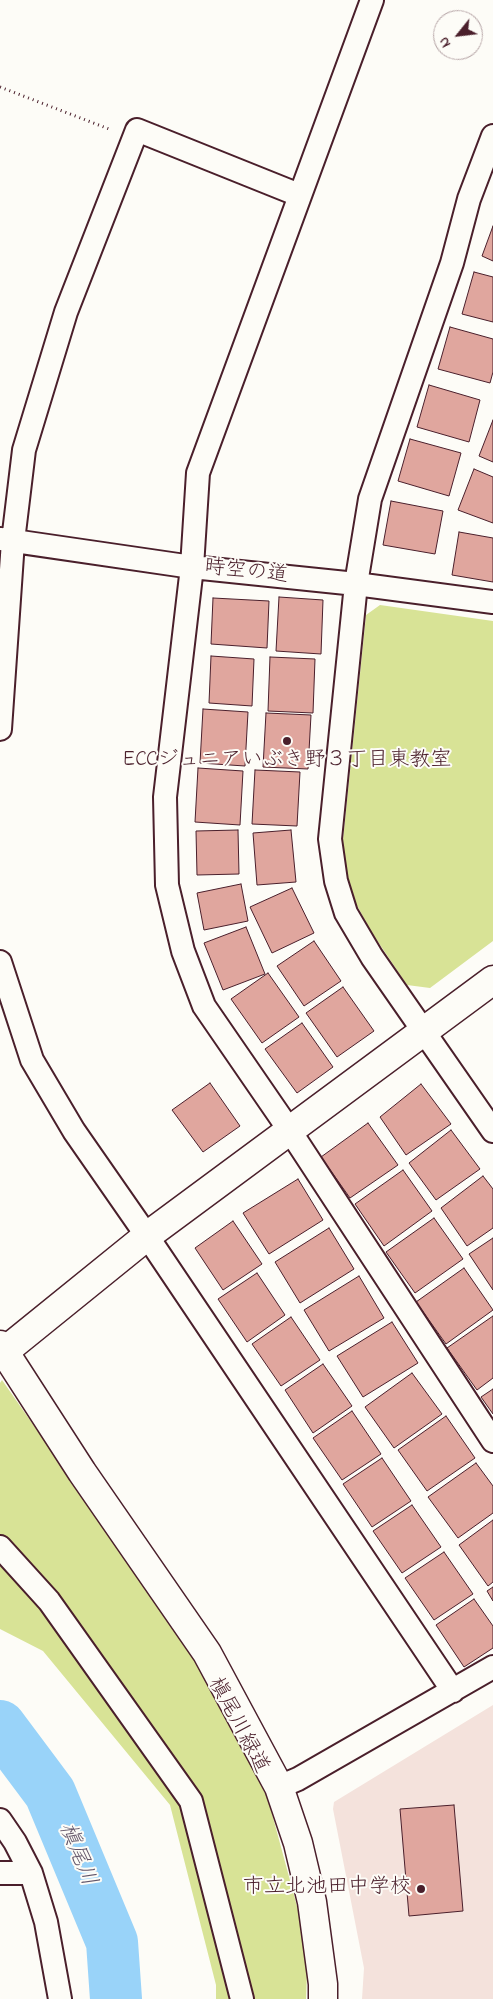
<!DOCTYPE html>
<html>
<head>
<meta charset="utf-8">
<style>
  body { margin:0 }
  #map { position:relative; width:493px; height:1999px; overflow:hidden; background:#fdfcf7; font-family:"Indie Flower",sans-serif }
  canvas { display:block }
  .north { position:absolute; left:433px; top:10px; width:50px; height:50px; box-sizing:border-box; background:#fdfcf7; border:1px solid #b5a4a5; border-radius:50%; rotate:241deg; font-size:14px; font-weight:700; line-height:20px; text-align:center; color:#4a1f2b }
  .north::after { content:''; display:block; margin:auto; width:18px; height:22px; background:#4a1f2b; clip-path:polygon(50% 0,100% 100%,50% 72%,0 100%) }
</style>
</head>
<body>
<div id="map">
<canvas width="493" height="1999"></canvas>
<div class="north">N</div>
</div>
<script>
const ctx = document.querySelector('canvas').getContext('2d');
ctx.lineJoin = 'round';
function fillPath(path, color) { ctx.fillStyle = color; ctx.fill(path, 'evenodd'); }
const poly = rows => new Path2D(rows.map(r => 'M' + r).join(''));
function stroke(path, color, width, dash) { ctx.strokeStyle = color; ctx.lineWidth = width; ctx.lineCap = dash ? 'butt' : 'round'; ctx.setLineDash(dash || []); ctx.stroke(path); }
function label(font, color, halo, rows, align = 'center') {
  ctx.font = font + ' "Indie Flower","Klee One",sans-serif'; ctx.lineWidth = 4; ctx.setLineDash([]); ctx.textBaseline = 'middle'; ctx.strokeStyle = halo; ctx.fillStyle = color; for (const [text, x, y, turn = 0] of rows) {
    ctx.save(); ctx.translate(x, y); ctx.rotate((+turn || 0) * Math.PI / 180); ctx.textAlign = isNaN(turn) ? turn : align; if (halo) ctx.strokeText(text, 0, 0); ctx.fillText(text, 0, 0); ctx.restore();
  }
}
fillPath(poly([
  [493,1705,493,1999,362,1999,364,1968,333,1809,334,1802]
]), '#f4e2dc');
fillPath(poly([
  [380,605,493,621,493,941,430,988,407,985,372,933,355,902,345,869,343,840,366,615],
  [2,1380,198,1661,268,1799,308,1947,306,1999,216,1999,216,1985,170,1805,43,1651,0,1629,0,1383]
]), '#d8e396');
stroke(poly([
  [0,1726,50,1793,112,1942,116,1999]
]), '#99d3f9', 52);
const building = poly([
  [493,226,493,261,482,256,493,226],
  [474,272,493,277,493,322,462,314,474,272],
  [450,327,493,339,493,372,490,383,438,369,450,327],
  [429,385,480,400,469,442,417,427,429,385],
  [493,420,493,462,479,456,493,420],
  [410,439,461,453,449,496,398,481,410,439],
  [474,469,493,477,493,523,458,510,474,469],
  [391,501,443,511,435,554,383,545,391,501],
  [459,532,493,538,493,582,452,575,459,532],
  [279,597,323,600,321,654,276,651,279,597],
  [213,598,269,601,267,648,211,644,213,598],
  [211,656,254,659,252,706,209,703,211,656],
  [270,657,315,659,313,713,268,711,270,657],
  [203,709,248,712,245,766,200,763,203,709],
  [266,713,311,715,308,769,263,767,266,713],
  [198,768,243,771,240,825,195,822,198,768],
  [255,770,300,772,297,826,252,824,255,770],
  [238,830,239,874,197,875,196,831,238,830],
  [291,830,296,882,257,885,253,833,291,830],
  [241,884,248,921,204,930,197,893,241,884],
  [292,888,314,933,272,953,250,907,292,888],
  [246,927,265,974,223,990,204,943,246,927],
  [314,941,341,981,304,1006,277,966,314,941],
  [268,973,299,1017,262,1043,231,999,268,973],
  [343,987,374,1031,337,1057,306,1013,343,987],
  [302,1023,333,1067,297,1093,265,1049,302,1023],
  [210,1083,240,1126,203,1152,172,1110,210,1083],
  [421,1084,451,1124,406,1155,380,1117,421,1084],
  [368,1123,398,1165,350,1198,321,1157,368,1123],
  [451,1130,480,1169,436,1200,409,1163,451,1130],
  [403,1170,432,1211,384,1246,355,1204,403,1170],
  [483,1176,493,1189,493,1228,467,1246,441,1208,483,1176],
  [298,1179,323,1220,269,1254,243,1213,298,1179],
  [434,1218,463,1259,415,1293,386,1252,434,1218],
  [233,1221,262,1264,223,1290,195,1248,233,1221],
  [329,1228,354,1269,300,1303,275,1262,329,1228],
  [493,1238,493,1290,469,1254,493,1238],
  [464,1268,493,1310,446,1344,416,1302,464,1268],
  [257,1273,285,1315,247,1342,218,1299,257,1273],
  [359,1276,384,1318,329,1351,304,1310,359,1276],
  [493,1316,493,1378,477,1390,447,1348,493,1316],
  [291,1317,320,1360,281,1386,252,1344,291,1317],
  [392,1322,418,1363,363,1397,337,1356,392,1322],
  [323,1364,352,1406,313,1433,285,1390,323,1364],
  [412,1373,442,1414,394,1448,365,1407,412,1373],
  [493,1389,493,1414,481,1397,493,1389],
  [352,1411,381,1454,342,1480,313,1438,352,1411],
  [446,1416,475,1458,427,1491,398,1450,446,1416],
  [382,1458,411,1501,372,1527,343,1484,382,1458],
  [476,1463,493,1486,493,1513,458,1538,428,1497,476,1463],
  [412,1505,441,1547,402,1573,373,1531,412,1505],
  [493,1520,493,1582,488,1586,459,1545,493,1520],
  [444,1552,473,1594,434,1620,405,1578,444,1552],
  [493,1587,493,1601,487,1591,493,1587],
  [474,1599,493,1626,493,1648,464,1667,436,1625,474,1599],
  [454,1805,463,1911,409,1916,400,1809,454,1805]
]);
fillPath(building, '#e0a69e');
stroke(building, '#4a1f2b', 1);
const minor = poly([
  [372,0,198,473,192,567,165,797,167,885,183,951,204,1006,290,1131,493,1441],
  [493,136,469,199,452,263,370,499,356,584,330,839,336,881,346,913,372,957,493,1131],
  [0,539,192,567,356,584,493,602],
  [0,729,13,541,24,450,66,312,137,130,299,195],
  [0,962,32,1060,74,1131,147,1236,453,1691],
  [0,1547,49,1601,191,1801,242,1999],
  [279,1787,298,1779,493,1667],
  [0,1820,15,1842,31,1873,46,1922,60,1999],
  [0,1873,31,1873]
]);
const tertiary = poly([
  [0,1345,82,1472,207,1653,279,1787,298,1843,312,1902,323,1984,323,1999],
  [0,1355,147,1236,493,980]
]);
stroke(minor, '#4a1f2b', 26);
stroke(tertiary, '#4a1f2b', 31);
stroke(poly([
  [0,87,109,129]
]), '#4a1f2b', 3, [1, 4]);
stroke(minor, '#fdfcf7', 22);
stroke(tertiary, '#fdfcf7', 28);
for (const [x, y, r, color] of [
  [287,741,5,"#4a1f2b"],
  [421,1889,5,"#4a1f2b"]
]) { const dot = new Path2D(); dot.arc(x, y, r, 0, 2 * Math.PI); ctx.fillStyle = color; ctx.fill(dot); stroke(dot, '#fdfcf7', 2); }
label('21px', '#4a1f2b', '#fdfcf7', [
  ["時空の道",246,573,6],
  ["槇尾川緑道",237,1726,62]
]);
label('21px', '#4a1f2b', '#fdfcf7', [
  ["ECCジュニアいぶき野３丁目東教室",287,762],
  ["市立北池田中学校",411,1889,"right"]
]);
label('italic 22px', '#625569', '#fdfcf7', [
  ["槇尾川",76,1855,68]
]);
</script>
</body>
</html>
